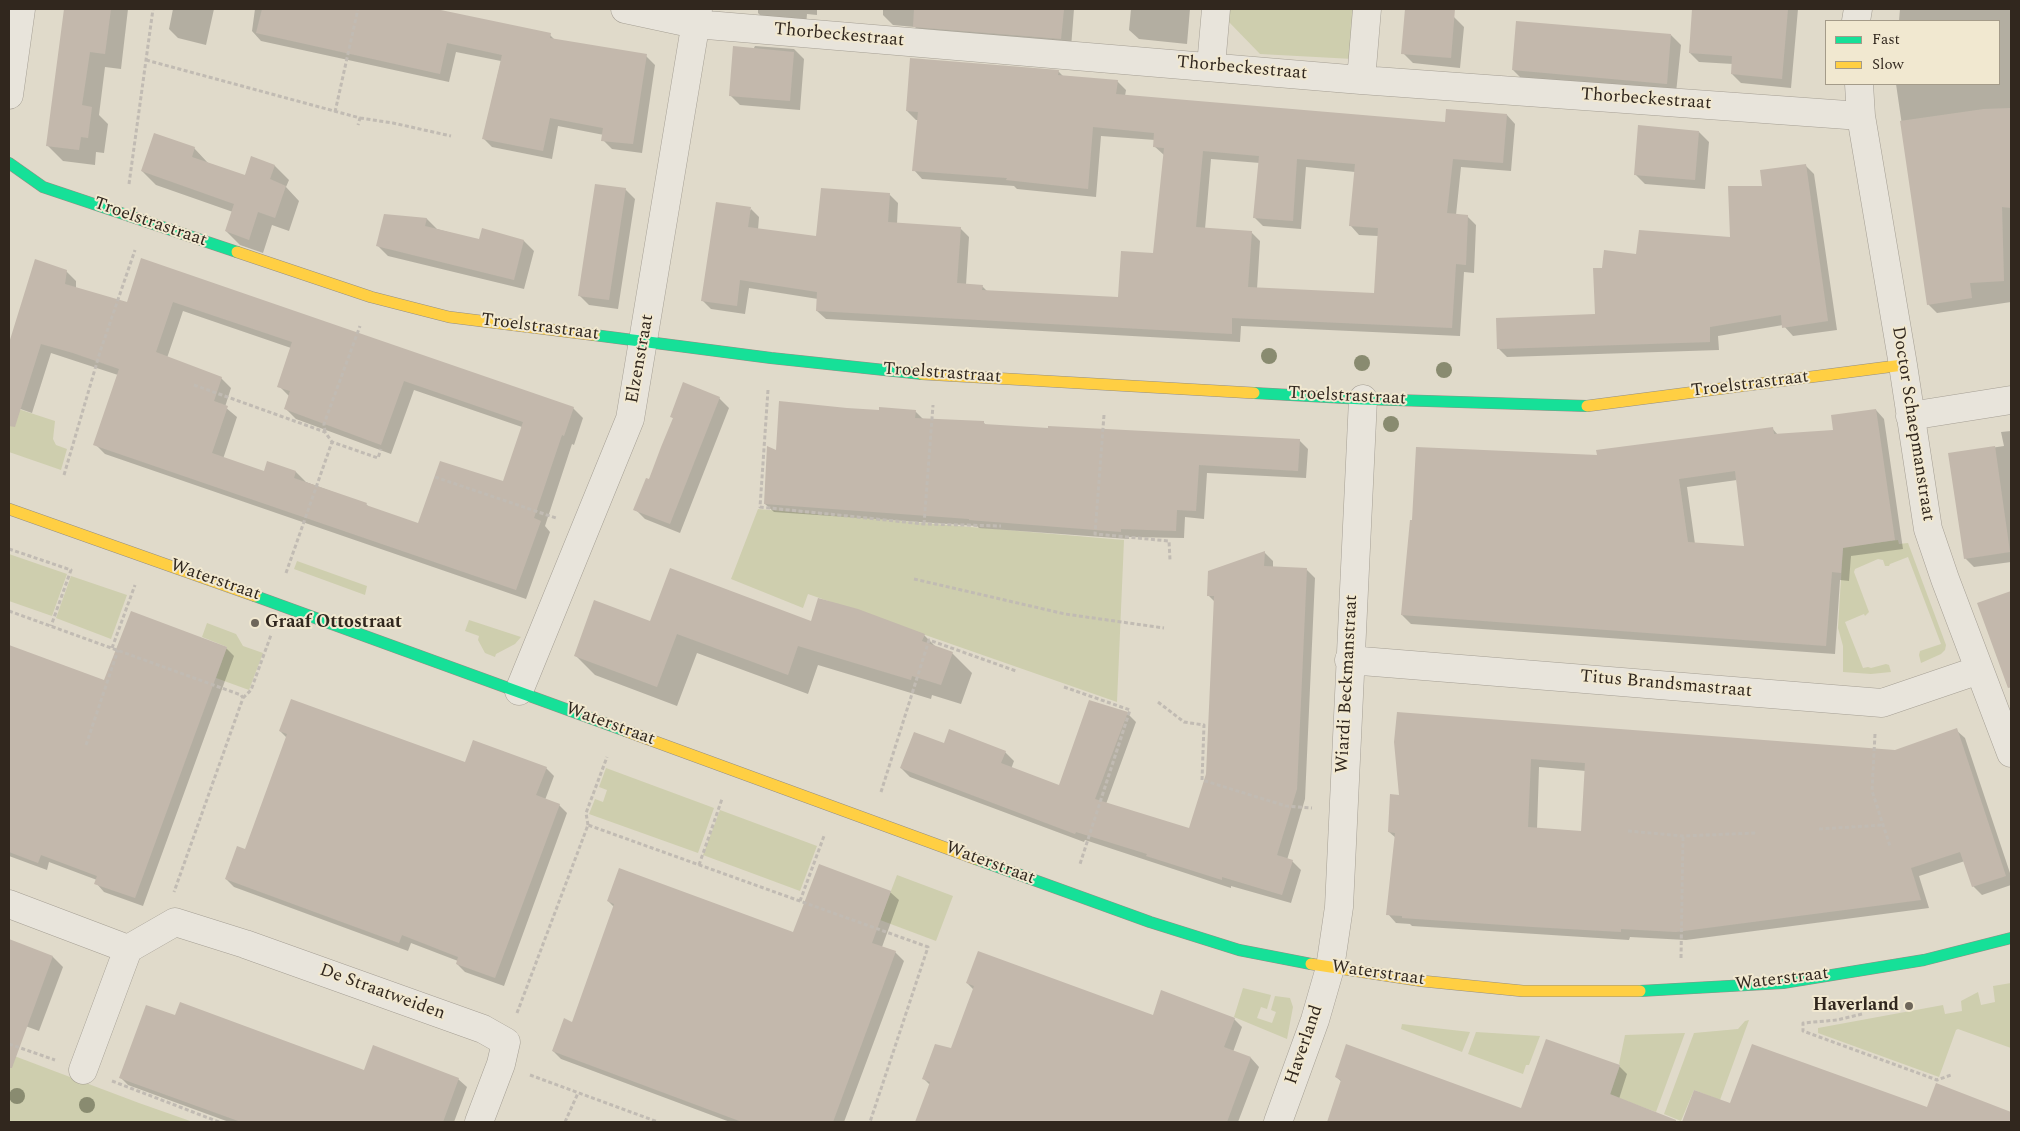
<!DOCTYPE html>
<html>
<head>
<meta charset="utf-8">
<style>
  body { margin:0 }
  #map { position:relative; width:2020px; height:1131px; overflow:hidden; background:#e0daca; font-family:Spectral,serif }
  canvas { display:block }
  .frame { position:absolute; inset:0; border:10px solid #31271e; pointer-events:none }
  .legend { position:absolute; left:1825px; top:20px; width:175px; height:65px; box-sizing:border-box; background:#f1e8d0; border:1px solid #a49b89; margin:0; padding:6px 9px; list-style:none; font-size:15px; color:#31271e }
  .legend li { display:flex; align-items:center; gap:10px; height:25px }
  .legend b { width:25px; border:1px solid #a49b89 }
</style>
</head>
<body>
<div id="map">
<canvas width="2020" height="1131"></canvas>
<div class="frame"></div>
<ul class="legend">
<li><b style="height:6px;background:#16e098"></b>Fast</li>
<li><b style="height:6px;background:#ffcf43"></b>Slow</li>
</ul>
</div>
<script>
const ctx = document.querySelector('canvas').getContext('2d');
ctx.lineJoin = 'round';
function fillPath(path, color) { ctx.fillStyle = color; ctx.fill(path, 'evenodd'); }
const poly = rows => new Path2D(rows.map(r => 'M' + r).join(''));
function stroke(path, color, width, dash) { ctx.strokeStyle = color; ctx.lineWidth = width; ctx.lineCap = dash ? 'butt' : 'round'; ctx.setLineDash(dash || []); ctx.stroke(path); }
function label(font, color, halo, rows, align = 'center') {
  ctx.font = font + ' Spectral,serif'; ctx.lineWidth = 4; ctx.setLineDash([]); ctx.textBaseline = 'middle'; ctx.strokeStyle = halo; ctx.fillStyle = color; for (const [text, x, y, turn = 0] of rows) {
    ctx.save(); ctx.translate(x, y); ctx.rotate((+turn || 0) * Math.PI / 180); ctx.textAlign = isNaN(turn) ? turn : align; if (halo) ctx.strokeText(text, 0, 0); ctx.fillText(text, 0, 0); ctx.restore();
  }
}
fillPath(poly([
  [1228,9,1357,9,1353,59,1260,54,1227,20],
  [9,406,55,421,53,439,56,445,67,449,61,470,9,452],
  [758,509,1124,540,1117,702,808,594,803,608,731,579],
  [1898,540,1899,544,1908,543,1946,645,1945,650,1941,654,1921,663,1919,655,1920,651,1941,644,1908,557,1890,564,1889,566,1885,566,1883,560,1878,559,1855,569,1854,572,1869,612,1865,616,1864,614,1845,622,1863,668,1868,667,1871,668,1886,664,1889,665,1891,672,1871,674,1843,672,1843,646,1838,628,1843,547],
  [9,554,67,574,52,616,9,601],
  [297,561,367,586,365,595,294,569],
  [71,576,127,595,111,639,56,618],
  [469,620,521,637,515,644,496,654,495,657,485,653,478,640,479,636,465,631],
  [207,623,236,634,243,646,263,653,249,690,216,678,227,647,202,637],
  [606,768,714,808,698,853,589,814,595,799,603,802,607,790,599,787],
  [720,810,817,846,800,891,703,855],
  [897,875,953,896,936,941,880,920],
  [2011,983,2011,1048,1958,1029,1956,1030,1939,1077,1818,1033,1818,1028,1943,1005,1945,1014,1962,1011,1961,1001,1978,992,1981,1005,1995,1002,1993,986],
  [1243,988,1271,995,1267,1009,1261,1007,1257,1018,1272,1023,1276,1012,1271,1010,1275,996,1290,998,1293,1007,1287,1039,1234,1017],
  [1749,1020,1720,1100,1694,1090,1681,1121,1664,1114,1694,1033,1738,1029,1745,1021],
  [1402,1024,1426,1027,1470,1032,1462,1052,1401,1029],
  [1476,1032,1540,1036,1529,1065,1526,1065,1523,1074,1468,1054],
  [1685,1033,1656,1112,1610,1095,1620,1065,1619,1064,1625,1035],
  [9,1054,139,1103,193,1122,9,1122]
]), '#ceceae');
fillPath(poly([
  [65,9,128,9,121,69,105,67,99,115,108,124,104,153,96,152,95,165,63,161,47,145],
  [173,9,214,9,206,45,178,38,169,29],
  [255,9,429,9,550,35,556,41,646,56,655,65,642,153,612,149,603,140,604,135,558,126,552,159,492,147,483,138,501,61,456,52,449,82,261,41,252,31],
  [758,9,817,9,817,15,807,14,806,26,768,23,758,13],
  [883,9,1074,9,1071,48,924,36,915,27,893,25,883,15],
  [1131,9,1190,9,1187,44,1139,39,1129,30],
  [1693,9,1798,9,1791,88,1741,83,1732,74,1733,64,1699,62,1690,53],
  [1900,9,2011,9,2011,302,1937,313,1928,304,1896,84,1999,84,1999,21,1899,21],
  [1454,17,1464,27,1460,68,1413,63,1403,53],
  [1671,35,1681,45,1676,93,1523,80,1513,70],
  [755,46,794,49,804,59,800,110,740,105,730,95],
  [1058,71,1063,76,1117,81,1126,90,1125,96,1446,124,1507,115,1515,124,1511,171,1461,167,1456,215,1467,216,1476,225,1474,273,1464,272,1460,336,1241,326,1240,342,826,319,817,311,818,299,749,288,745,314,711,309,702,300,751,209,759,217,758,230,817,238,889,194,898,203,897,224,960,228,969,237,966,285,982,286,988,292,1120,298,1154,254,1164,155,1154,146,1155,140,1101,136,1096,197,1017,189,1014,186,922,179,914,170,918,120,916,120,907,111],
  [1211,159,1260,163,1254,217,1263,226,1301,229,1306,167,1355,172,1351,226,1359,235,1378,236,1376,294,1257,289,1260,241,1251,232,1205,229],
  [1699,132,1709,142,1705,189,1645,184,1635,174],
  [194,148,208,163,245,176,252,157,275,166,289,180,286,187,299,201,289,231,272,225,263,253,240,245,226,231,233,212,156,185,142,171],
  [1805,165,1814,174,1837,330,1793,336,1783,325,1718,336,1719,350,1507,357,1498,348,1596,315,1603,270,1638,255,1731,239],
  [625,189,635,199,618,309,589,305,579,295],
  [385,215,427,219,437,229,480,241,524,241,534,251,524,289,388,256,378,246],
  [142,260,573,408,583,418,574,445,572,444,545,526,550,532,526,599,105,454,95,444,118,375,51,353,32,413,9,405,9,348,36,261,66,271,76,281,76,289,128,303],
  [183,311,291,348,279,386,289,396,286,409,296,419,391,454,414,390,522,427,504,482,419,525,371,509,366,504,306,482,296,472,265,473,223,459,237,417,225,407,231,388,221,378,167,358],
  [719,398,729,408,680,533,645,519,635,509,649,480,674,419,671,416],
  [847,410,915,411,923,419,984,423,987,426,1299,440,1308,449,1306,478,1207,473,1204,519,1185,517,1184,538,1129,537,1129,539,979,528,977,526,774,512,765,504,777,452],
  [1876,410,1884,419,1903,549,1851,556,1849,581,1840,580,1835,654,1411,624,1402,615,1414,521,1598,457,1772,428,1778,435,1834,431],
  [1737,480,1745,548,1695,544,1687,487],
  [2011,431,2011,562,1974,567,1965,558,1950,454,2004,446,2001,432],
  [1264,552,1273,561,1273,568,1306,569,1315,578,1305,799,1287,860,1292,861,1301,870,1291,903,1231,886,1231,888,1085,840,1084,842,910,777,901,768,945,744,1005,752,1014,761,1011,769,1060,787,1127,713,1136,722,1106,804,1190,830,1207,774,1215,602,1208,595],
  [2011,592,2011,691,1979,604],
  [651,622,924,635,936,647,952,653,972,673,961,704,932,695,931,699,818,665,808,694,697,653,677,706,595,675,575,655],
  [9,646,105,682,226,648,234,656,143,906,104,892,96,883,97,880,49,862,47,870,9,856],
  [1956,730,1965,738,2011,876,2011,885,1982,895,1973,886,1965,861,1919,876,1929,908,1686,940,1630,937,1629,940,1412,926,1410,924,1396,923,1388,914,1396,838,1389,832,1400,796,1395,742,1895,751],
  [1539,767,1586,771,1582,832,1537,829],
  [280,731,466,764,546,768,554,776,545,800,559,805,567,813,504,986,465,972,457,964,458,961,411,943,408,951,234,887,226,879,246,851,287,738],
  [890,892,899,900,882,947,895,952,904,961,844,1122,730,1122,561,1059,553,1051,573,1023,614,907,608,901,794,934],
  [14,942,53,957,63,967,39,1031,9,1020,9,955],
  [967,983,1153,1016,1234,1019,1242,1027,1233,1052,1251,1058,1259,1067,1238,1122,916,1122,930,1085,924,1079,952,1050,974,990],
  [175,1017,365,1071,458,1079,467,1087,454,1122,229,1122,128,1085,120,1077],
  [1619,1066,1627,1074,1619,1099,1640,1112,1636,1122,1328,1122,1342,1082,1336,1077,1522,1110],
  [1731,1104,2008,1111,2011,1114,2011,1122,1686,1122,1684,1120]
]), '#0003');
fillPath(poly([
  [64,9,111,9,105,54,90,52,82,105,92,107,88,138,81,137,79,150,46,146],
  [262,9,436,9,551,33,550,38,647,54,633,144,601,141,603,128,550,118,543,151,482,139,502,55,447,43,440,74,256,33],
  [914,9,1064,9,1061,39,913,27],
  [1405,9,1455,9,1451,58,1401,54],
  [1692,9,1788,9,1782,79,1731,74,1732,56,1689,53],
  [1516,21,1671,34,1667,84,1512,70],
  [733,46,794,52,790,101,729,96],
  [910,58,1059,70,1058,75,1118,80,1116,94,1445,122,1446,109,1507,114,1503,163,1453,159,1447,213,1468,215,1466,265,1456,264,1452,328,1232,318,1232,334,816,311,817,292,740,280,737,306,701,301,716,202,751,207,748,227,816,236,821,188,890,193,888,222,961,227,957,283,983,285,982,290,1118,297,1121,251,1153,253,1164,148,1153,147,1154,133,1093,127,1088,189,1006,180,1007,178,912,171,918,112,906,111],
  [1203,151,1259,156,1253,218,1293,221,1297,159,1355,164,1349,226,1378,228,1374,293,1248,287,1252,231,1196,227],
  [2011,108,2011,208,2002,207,2004,281,1970,283,1972,298,1927,305,1900,121,1984,109],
  [1638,125,1699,131,1695,180,1634,175],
  [154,133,195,147,192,157,245,175,251,156,275,165,270,179,286,186,275,218,258,212,249,240,225,231,234,204,141,171],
  [1806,164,1828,321,1782,328,1781,315,1710,327,1710,342,1497,349,1496,318,1595,314,1593,268,1602,268,1604,250,1636,254,1639,230,1730,237,1728,186,1762,186,1760,170],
  [595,184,626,188,609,300,578,296],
  [384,214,427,218,425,226,479,239,482,228,524,240,514,280,376,246],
  [141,258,574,407,564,436,562,435,534,518,541,521,516,590,93,445,119,369,73,353,41,344,15,427,9,426,9,343,35,259,67,270,65,284,127,302],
  [173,302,292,342,277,387,290,391,284,409,381,445,404,381,523,422,503,481,440,461,418,523,366,505,367,503,294,478,296,471,267,461,264,471,212,453,228,406,214,401,222,377,156,352],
  [683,382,720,397,670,524,633,510,646,478,649,479,661,447,673,418,670,417],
  [779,401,847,408,879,410,879,407,916,410,915,418,984,421,984,424,1048,428,1048,426,1300,439,1298,471,1199,465,1196,511,1177,510,1176,531,1121,529,1121,532,969,520,969,519,764,504,767,446,776,450],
  [1876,409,1895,540,1843,548,1841,573,1832,572,1826,646,1401,615,1410,520,1412,520,1416,447,1597,455,1596,450,1773,427,1774,434,1833,430,1831,415],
  [1735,471,1744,546,1688,542,1679,479],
  [1995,446,2010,552,1964,559,1948,453],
  [1265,551,1264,566,1307,568,1297,789,1277,855,1293,860,1282,895,1222,877,1222,880,1146,856,1147,854,1076,832,1075,834,900,768,914,732,944,743,949,729,1006,751,1001,763,1059,785,1089,700,1128,712,1095,799,1189,828,1206,774,1214,596,1207,596,1208,571],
  [670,568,811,621,818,598,858,609,925,634,922,641,953,652,941,685,912,676,911,680,798,646,788,675,677,634,657,687,574,656,594,600,650,621],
  [2011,591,2011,687,2008,688,1977,603],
  [131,611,227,647,135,898,94,884,97,876,41,855,38,863,9,852,9,645,104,680],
  [291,699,465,762,473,740,547,767,536,795,560,804,495,978,456,964,458,957,402,935,399,943,225,879,237,846,245,849,287,734,279,731],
  [1397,712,1895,750,1957,728,2006,876,1972,887,1960,852,1911,868,1921,900,1676,932,1621,929,1621,932,1533,927,1402,918,1402,916,1386,915,1395,833,1388,832,1390,794,1399,795,1394,742],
  [1531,759,1585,763,1581,831,1528,827],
  [819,864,891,891,872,943,896,951,833,1122,742,1122,552,1051,564,1018,572,1022,614,904,607,901,619,868,793,932],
  [9,939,53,956,12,1068,9,1068],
  [978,951,1153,1015,1161,990,1235,1018,1224,1047,1251,1057,1227,1122,915,1122,930,1082,922,1079,935,1044,951,1048,974,986,966,983],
  [180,1002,364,1070,373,1045,459,1078,443,1122,241,1122,119,1078,146,1005,175,1015],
  [1546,1039,1620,1065,1610,1094,1676,1120,1676,1122,1327,1122,1341,1080,1335,1077,1346,1044,1521,1108],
  [1752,1044,1927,1107,1936,1083,2011,1112,2011,1122,1682,1122,1694,1090,1730,1103]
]), '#c3b8ac');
const street = poly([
  [625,9,695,24,1361,80,1861,116],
  [1856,21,1858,9],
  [1211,66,1216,9],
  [1361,80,1367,9],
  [1859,84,1861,116,1903,365,1928,529,1945,579,2011,753],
  [9,95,21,9],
  [1910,416,2011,400],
  [1349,660,1882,703,1979,670],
  [519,691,630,419,698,9],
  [9,904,128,949],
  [83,1070,128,949,175,922,245,944,483,1029,506,1042,501,1064,479,1122],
  [1278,1122,1315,1020,1330,968,1339,907,1363,399]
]);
const fast = poly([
  [9,163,43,187,237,252],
  [594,335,771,358,922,374],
  [1254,393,1363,399,1587,406],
  [255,596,626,731],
  [976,859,1150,922,1239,950,1311,964],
  [1640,991,1783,983,1924,960,2011,938]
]);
const slow = poly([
  [237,252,371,297,449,317,594,335],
  [922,374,1254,393],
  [1587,406,1903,365],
  [9,509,255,596],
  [626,731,976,859],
  [1311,964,1422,981,1523,991,1640,991]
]);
stroke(street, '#a59f94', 29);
stroke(fast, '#948e84', 12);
stroke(slow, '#948e84', 12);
stroke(poly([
  [146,60,360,118,358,125],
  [335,112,358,9],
  [360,118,393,123,451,136],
  [129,184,153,9],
  [194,385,325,432,332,442,378,458,381,449],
  [768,390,760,507,924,524,1001,526],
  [1104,415,1095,534,1169,541,1170,560],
  [325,432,324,424,360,326],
  [64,475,100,352,135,250],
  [435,477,556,518],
  [924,524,933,405],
  [9,549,71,570,51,626],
  [286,573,332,442],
  [914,579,1065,614,1164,628],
  [9,611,241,695,243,698,174,892],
  [112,648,135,585],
  [1064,687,1130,710,1080,864],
  [243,698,251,690,271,635],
  [1158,702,1184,722,1204,725,1202,780,1286,806,1312,808],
  [1875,734,1872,791,1890,846],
  [86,745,118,650],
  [881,792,929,640,1016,671],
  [588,825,586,813,607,757],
  [1819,829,1883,825],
  [1628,831,1683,836,1756,833],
  [699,865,722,799],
  [800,901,824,836],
  [1681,958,1683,836],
  [517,1013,588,825,928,947,870,1122],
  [1862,1014,1837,1020,1803,1023,1803,1031,1937,1080,1951,1075],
  [9,1044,55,1060],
  [530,1075,658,1122],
  [112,1081,219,1122],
  [565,1122,578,1093]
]), '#c1bbb3', 3, [4, 2.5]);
stroke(street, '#e8e4db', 28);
stroke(fast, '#16e098', 11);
stroke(slow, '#ffcf43', 11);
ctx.fillStyle = '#898b70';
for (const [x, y] of [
  [1269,356],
  [1362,363],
  [1444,370],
  [1391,424],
  [17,1096],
  [87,1105]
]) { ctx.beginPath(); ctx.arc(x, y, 8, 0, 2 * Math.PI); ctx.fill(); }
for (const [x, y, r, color] of [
  [255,623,5,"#6e665a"],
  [1909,1006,5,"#6e665a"]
]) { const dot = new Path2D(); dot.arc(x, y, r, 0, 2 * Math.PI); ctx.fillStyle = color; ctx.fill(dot); stroke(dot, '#f1e8d0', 2); }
label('18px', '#31271e', '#f1e8d0', [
  ["Thorbeckestraat",839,36,5],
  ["Thorbeckestraat",1242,69,5],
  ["Thorbeckestraat",1646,100,4],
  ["Troelstrastraat",150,223,19],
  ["Troelstrastraat",540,328,7],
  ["Elzenstraat",641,359,-80],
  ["Troelstrastraat",942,374,4],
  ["Troelstrastraat",1750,385,-7],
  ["Troelstrastraat",1347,397,3],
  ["Doctor Schaepmanstraat",1912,424,81],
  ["Waterstraat",215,581,19],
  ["Wiardi Beckmanstraat",1348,684,-87],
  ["Titus Brandsmastraat",1666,685,5],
  ["Waterstraat",610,725,20],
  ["Waterstraat",990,864,20],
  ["Waterstraat",1378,974,8],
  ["Waterstraat",1782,980,-7],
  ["De Straatweiden",382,993,20],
  ["Haverland",1305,1045,-71]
]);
label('bold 18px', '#31271e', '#f1e8d0', [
  ["Graaf Ottostraat",265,623],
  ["Haverland",1899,1006,"right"]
], 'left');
</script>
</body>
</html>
